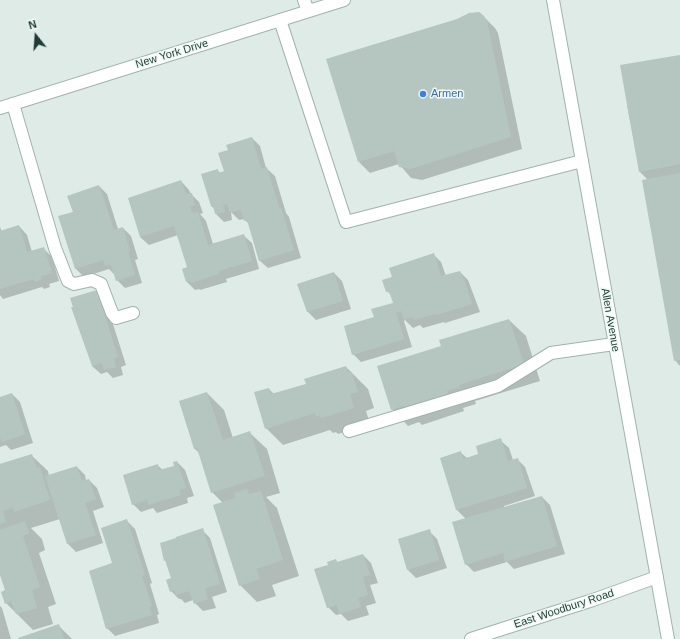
<!DOCTYPE html>
<html>
<head>
<meta charset="utf-8">
<style>
  body { margin:0 }
  #map { position:relative; width:680px; height:639px; overflow:hidden; background:#deebe6; font-family:Helvetica,sans-serif }
  canvas { display:block }
  .north { position:absolute; left:16px; top:16px; width:40px; height:40px; -webkit-text-stroke:3px #eff8f4; paint-order:stroke; rotate:343deg; font-size:11px; font-weight:700; line-height:16px; text-align:center; color:#1e3c35 }
  .north::after { content:''; display:block; margin:auto; width:14px; height:18px; background:#1e3c35; clip-path:polygon(50% 0,100% 100%,50% 72%,0 100%) }
</style>
</head>
<body>
<div id="map">
<canvas width="680" height="639"></canvas>
<div class="north">N</div>
</div>
<script>
const ctx = document.querySelector('canvas').getContext('2d');
ctx.lineJoin = 'round';
function fillPath(path, color) { ctx.fillStyle = color; ctx.fill(path, 'evenodd'); }
const poly = rows => new Path2D(rows.map(r => 'M' + r).join(''));
function stroke(path, color, width, dash) { ctx.strokeStyle = color; ctx.lineWidth = width; ctx.lineCap = dash ? 'butt' : 'round'; ctx.setLineDash(dash || []); ctx.stroke(path); }
function label(font, color, halo, rows, align = 'center') {
  ctx.font = font + ' Helvetica,sans-serif'; ctx.lineWidth = 3; ctx.setLineDash([]); ctx.textBaseline = 'middle'; ctx.strokeStyle = halo; ctx.fillStyle = color; for (const [text, x, y, turn = 0] of rows) {
    ctx.save(); ctx.translate(x, y); ctx.rotate((+turn || 0) * Math.PI / 180); ctx.textAlign = isNaN(turn) ? turn : align; if (halo) ctx.strokeText(text, 0, 0); ctx.fillText(text, 0, 0); ctx.restore();
  }
}
fillPath(poly([
  [483,16,495,28,498,33,522,149,422,180,411,178,399,164,370,173,359,162],
  [680,56,680,366,675,360,648,180,640,172,627,105],
  [252,138,260,146,266,168,275,176,286,213,289,217,301,258,268,268,259,260,249,224,244,219,239,220,231,212,232,220,224,222,216,214,215,209,211,206,218,171,221,173,225,172,229,151],
  [181,181,189,190,191,194,199,202,203,213,200,214,206,221,213,244,243,235,252,243,259,269,226,279,227,282,200,290,199,289,195,290,187,282,183,269,188,268,178,235,149,245,140,237],
  [99,186,107,194,118,229,123,228,131,236,138,259,135,260,142,283,125,288,117,280,114,274,109,269,84,277,76,269,60,217,74,212],
  [19,226,27,235,32,252,44,249,52,257,59,281,49,284,50,287,44,289,42,287,3,299,0,295,0,227,2,232],
  [433,254,441,262,446,276,460,272,468,280,480,312,445,323,444,322,423,328,420,325,413,328,405,320,404,321,412,347,361,362,353,354,375,318,394,304,392,296,387,291,393,278],
  [334,273,342,281,351,309,316,320,308,312,299,284],
  [96,291,105,299,126,365,121,367,123,375,113,378,107,372,101,374,92,366],
  [509,320,526,336,540,381,475,401,476,404,463,408,464,411,422,425,419,422,408,426,392,409],
  [346,367,368,389,374,408,366,411,370,424,338,434,336,432,333,433,330,430,283,445,266,428,269,389,274,394,307,384],
  [207,393,224,410,233,438,250,433,267,449,280,493,266,497,277,508,299,576,272,585,276,596,257,602,240,585,223,503,212,492,200,454,195,449,180,401],
  [12,394,20,402,33,443,11,450,6,445,0,447,0,398],
  [500,440,509,448,513,460,517,459,525,467,535,496,504,506,504,508,542,497,550,505,565,554,514,569,507,562,474,572,466,564,466,519,457,510,441,458,460,452,467,458,480,455],
  [31,455,48,471,49,476,77,467,85,475,86,481,89,480,97,488,104,507,93,511,103,543,76,552,68,544,60,519,31,528,42,539,45,550,39,553,56,604,48,607,53,624,33,630,6,603,6,591,0,570,0,464],
  [177,462,185,470,194,496,187,498,188,503,157,513,153,508,141,512,133,504,157,465,163,470,176,466],
  [127,521,135,529,152,583,150,584,159,614,157,615,159,623,115,636,107,628,114,564],
  [202,530,210,538,227,592,212,597,216,608,203,611,195,603,193,600,185,603,181,599,179,599,171,591,172,579,167,562,165,560,161,544],
  [429,531,437,539,447,568,416,578,408,570],
  [363,555,371,563,378,583,370,585,376,603,366,606,369,615,348,621,341,614,336,615,328,607,330,566,336,560,338,563],
  [0,606,2,608,11,639,0,639],
  [59,626,72,639,20,639]
]), '#0003');
fillPath(poly([
  [479,12,484,16,487,21,511,137,410,169,399,167,394,151,358,162,326,59,457,19,469,13],
  [680,55,680,164,639,172,620,65],
  [252,137,261,169,267,167,279,208,281,207,294,250,259,261,247,220,244,221,241,210,230,212,227,204,223,205,225,212,215,214,213,206,211,206,201,174,218,169,219,173,224,171,218,153,228,150,226,145],
  [680,173,680,360,674,361,642,180],
  [181,180,186,194,192,193,195,205,190,207,192,213,198,212,208,245,244,234,252,261,219,271,219,274,191,283,191,281,186,282,182,269,187,267,174,226,140,237,128,198],
  [99,185,114,230,123,227,130,251,128,252,135,275,116,281,111,265,105,266,103,260,75,269,58,216,73,212,67,196],
  [19,225,27,252,44,247,52,273,41,276,42,279,35,282,34,279,0,289,0,231],
  [434,253,441,276,460,271,463,279,464,279,472,304,436,315,435,314,414,320,413,317,404,320,401,311,396,313,404,339,352,355,344,326,374,317,371,309,393,303,389,291,386,292,382,280,392,277,389,268],
  [334,272,343,301,307,312,297,284],
  [97,290,118,357,114,359,116,367,104,370,102,363,92,366,71,307,73,307,70,298],
  [509,319,524,364,459,385,460,387,447,391,448,395,404,409,403,406,391,410,377,366,441,346,439,340],
  [346,366,348,373,351,371,358,392,350,394,354,408,321,418,320,415,316,417,315,413,265,429,254,392,269,388,271,394,306,384,304,379],
  [207,392,223,440,250,431,265,476,211,493,197,448,194,449,179,401],
  [12,393,25,434,2,442,0,437,0,397],
  [501,438,508,461,518,458,527,488,456,510,440,458,461,451,463,459,478,454,476,446],
  [32,454,37,468,40,467,50,500,14,512,13,508,3,511,6,522,0,524,0,464],
  [177,461,186,488,179,490,181,495,148,505,147,500,132,505,123,475,158,464,159,470,174,466,173,462],
  [77,466,82,481,89,479,96,499,85,503,96,535,67,544,45,476],
  [247,489,249,494,261,491,283,560,256,569,260,579,239,586,213,505,235,498,234,493],
  [542,496,557,546,505,562,503,553,465,565,452,522],
  [127,519,145,575,142,576,152,606,149,607,152,615,106,629,89,571,112,563,101,528],
  [25,521,29,533,23,536,40,587,32,590,37,608,16,614,11,601,5,604,1,592,5,590,0,575,0,530],
  [203,528,220,584,205,588,208,599,194,604,189,591,176,595,174,590,170,592,166,580,171,578,165,560,164,561,160,543,176,538,176,537],
  [430,529,439,560,407,570,398,539],
  [363,554,370,575,363,577,368,595,358,598,361,607,339,614,337,605,327,608,314,569,328,565,327,562,336,559,337,562],
  [59,624,64,639,19,639,18,638]
]), '#b4c6bf');
const service = poly([
  [304,0,308,11],
  [280,20,346,222,582,161],
  [13,104,55,248,68,281,74,284,92,280,101,284,112,313,116,318,133,313],
  [349,431,498,386,551,353,614,344]
]);
const minor = poly([
  [471,639,593,600,657,577]
]);
const tertiary = poly([
  [553,0,668,639],
  [0,108,344,0]
]);
stroke(service, '#a1b3ad', 14);
stroke(minor, '#a1b3ad', 14);
stroke(tertiary, '#a1b3ad', 14);
stroke(service, '#fff', 12);
stroke(minor, '#fff', 12);
stroke(tertiary, '#fff', 12);
for (const [x, y, r, color] of [
  [423,94,4,"#3f7fe0"]
]) { const dot = new Path2D(); dot.arc(x, y, r, 0, 2 * Math.PI); ctx.fillStyle = color; ctx.fill(dot); stroke(dot, '#eff8f4', 1.5); }
label('11px', '#1e3c35', '#eff8f4', [
  ["New York Drive",172,54,-17],
  ["Allen Avenue",610,320,80],
  ["East Woodbury Road",564,609,-18]
]);
label('11px', '#366cbe', '#eff8f4', [
  ["Armen",431,94]
], 'left');
</script>
</body>
</html>
